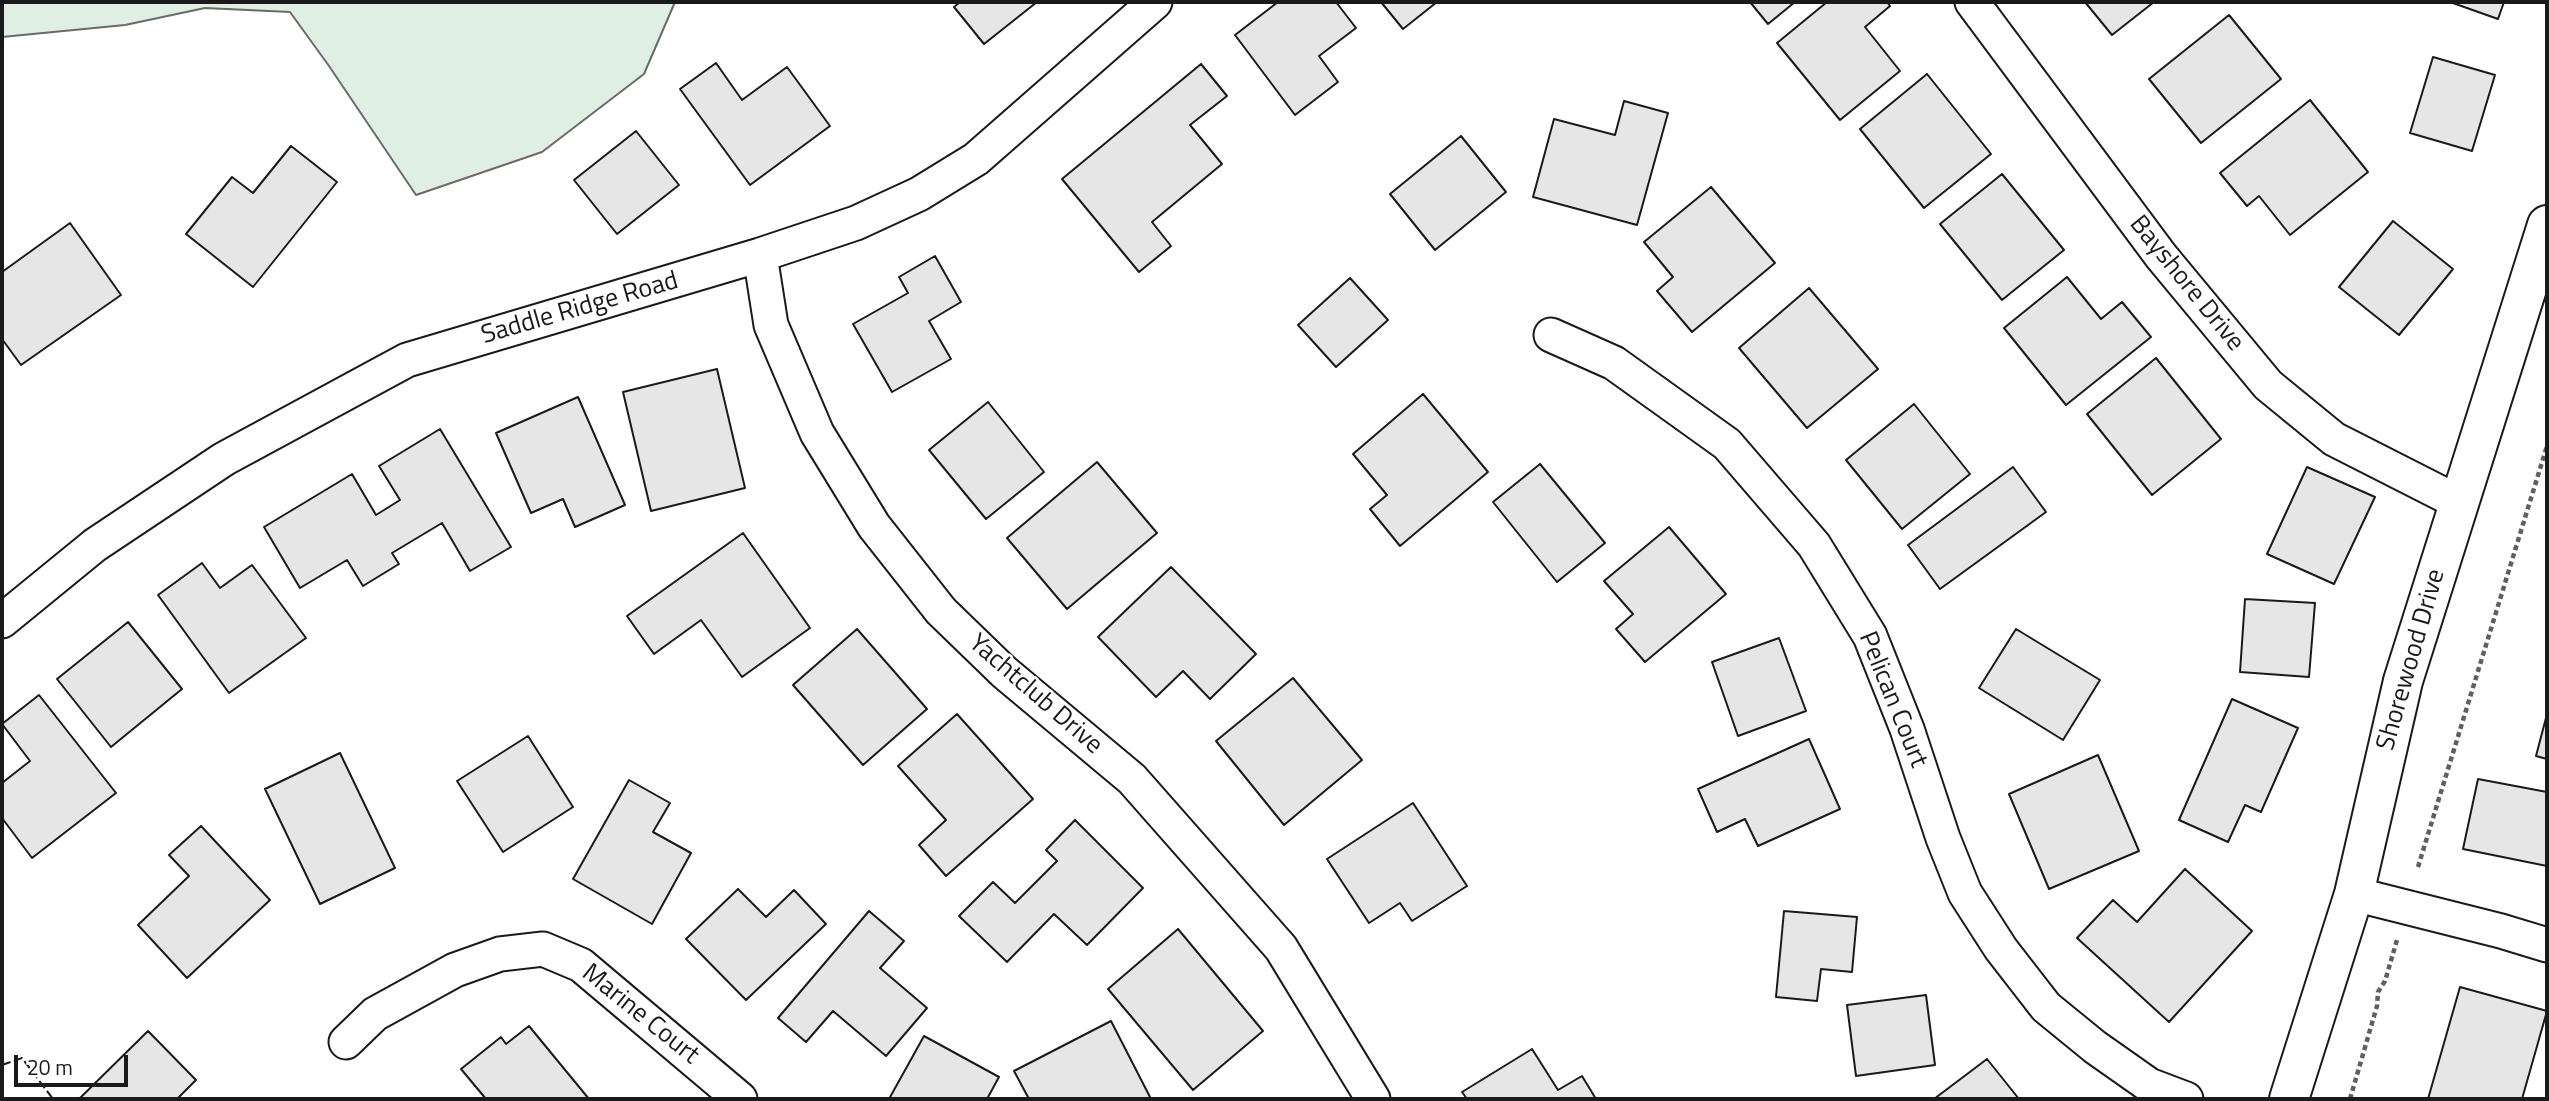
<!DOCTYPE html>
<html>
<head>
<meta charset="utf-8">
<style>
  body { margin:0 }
  #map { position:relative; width:2549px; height:1101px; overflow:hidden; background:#fff; font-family:"Titillium Web",sans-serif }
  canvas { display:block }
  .frame { position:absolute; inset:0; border:4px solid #1a1a1a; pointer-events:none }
  .scale { position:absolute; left:14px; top:1055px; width:114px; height:32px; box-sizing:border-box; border:4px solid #1a1a1a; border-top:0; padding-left:9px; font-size:21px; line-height:24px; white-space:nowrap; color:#1a1a1a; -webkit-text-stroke:5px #fff; paint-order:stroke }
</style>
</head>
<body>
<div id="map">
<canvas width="2549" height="1101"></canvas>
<div class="frame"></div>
<div class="scale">20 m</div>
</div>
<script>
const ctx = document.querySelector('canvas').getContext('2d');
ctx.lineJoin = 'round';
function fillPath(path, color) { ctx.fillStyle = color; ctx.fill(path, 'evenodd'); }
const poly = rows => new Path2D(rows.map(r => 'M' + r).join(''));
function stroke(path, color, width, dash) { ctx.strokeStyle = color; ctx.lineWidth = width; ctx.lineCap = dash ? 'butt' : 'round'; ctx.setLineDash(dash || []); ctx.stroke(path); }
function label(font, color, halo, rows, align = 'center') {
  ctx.font = font + ' "Titillium Web",sans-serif'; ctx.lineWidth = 5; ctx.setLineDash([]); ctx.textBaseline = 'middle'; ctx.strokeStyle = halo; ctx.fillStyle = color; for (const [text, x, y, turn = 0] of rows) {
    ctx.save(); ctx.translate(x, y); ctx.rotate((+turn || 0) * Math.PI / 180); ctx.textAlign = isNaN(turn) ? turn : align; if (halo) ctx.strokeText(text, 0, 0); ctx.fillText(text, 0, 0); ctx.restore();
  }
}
const green = poly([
  [2,2,675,2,644,74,542,152,416,195,329,66,290,12,205,8,125,25,2,37,2,2]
]);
fillPath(green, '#e0efe3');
stroke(green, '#6a6a6a', 2);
const building = poly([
  [960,2,1037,2,984,44,954,7,960,2],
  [1278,2,1336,2,1356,28,1319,56,1338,82,1295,115,1235,35,1278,2],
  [1381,2,1437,2,1403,29,1381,2],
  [1750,2,1795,2,1768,24,1750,2],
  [1827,2,1887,2,1890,6,1865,27,1900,71,1840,120,1777,43,1827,2],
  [2085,2,2154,2,2112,35,2085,2],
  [2450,2,2504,2,2498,19,2450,2],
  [2229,15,2281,79,2201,143,2149,79,2229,15],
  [2433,57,2495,75,2472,151,2410,133,2433,57],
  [716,63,742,100,787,67,830,126,750,185,680,89,716,63],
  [1201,64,1227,96,1190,125,1222,164,1152,222,1171,246,1139,272,1062,179,1201,64],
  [1927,74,1991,154,1924,208,1860,129,1927,74],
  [2310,100,2368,172,2290,235,2259,196,2247,206,2220,173,2310,100],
  [1624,101,1668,113,1637,225,1533,197,1554,119,1615,135,1624,101],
  [636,131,679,185,617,234,574,180,636,131],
  [1461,136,1506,192,1435,250,1390,194,1461,136],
  [291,146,337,182,253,287,186,234,232,177,253,193,291,146],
  [2002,174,2064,250,2002,300,1940,224,2002,174],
  [1711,187,1775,263,1692,332,1657,291,1673,277,1644,242,1711,187],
  [2393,221,2453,269,2399,335,2339,287,2393,221],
  [70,223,121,295,21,365,2,339,2,272,70,223],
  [935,256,961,302,929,321,951,359,892,392,853,324,908,293,899,277,935,256],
  [2067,277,2101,319,2122,302,2151,337,2066,405,2004,328,2067,277],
  [1350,278,1388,320,1336,367,1298,325,1350,278],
  [1809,288,1878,369,1807,428,1739,348,1809,288],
  [2156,358,2221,439,2152,495,2087,414,2156,358],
  [717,369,745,488,651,511,623,392,717,369],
  [1423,394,1488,472,1400,546,1370,509,1387,495,1353,454,1423,394],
  [578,397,625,505,575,527,563,499,531,513,496,433,578,397],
  [988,402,1044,472,986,519,929,450,988,402],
  [1914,404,1970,474,1902,529,1846,460,1914,404],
  [440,429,511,547,470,571,442,523,392,553,399,564,363,586,347,560,300,588,264,527,352,474,376,515,400,500,379,466,440,429],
  [1097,462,1157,533,1067,609,1007,538,1097,462],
  [1540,464,1605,543,1557,582,1493,502,1540,464],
  [2013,467,2046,512,1940,589,1908,545,2013,467],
  [2307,467,2375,497,2334,584,2267,554,2307,467],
  [1669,527,1726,594,1645,662,1616,629,1633,614,1604,581,1669,527],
  [743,533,810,628,742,677,701,620,654,654,627,616,743,533],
  [202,563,220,588,252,565,306,638,229,693,158,595,202,563],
  [1171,567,1256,654,1210,699,1183,671,1156,697,1098,637,1171,567],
  [2245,599,2315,603,2309,677,2240,672,2245,599],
  [128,622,182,689,111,747,57,679,128,622],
  [857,629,927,709,863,765,793,685,857,629],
  [2016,629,2100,680,2063,740,1979,688,2016,629],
  [1779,638,1806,711,1738,736,1712,662,1779,638],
  [1293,678,1362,760,1284,825,1216,741,1293,678],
  [39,695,116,793,32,858,2,818,2,783,30,761,2,724,39,695],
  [2232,699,2298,728,2261,812,2245,805,2228,842,2179,820,2232,699],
  [957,714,1033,799,946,876,919,845,946,820,898,766,957,714],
  [2547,714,2547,759,2536,756,2547,714],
  [528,736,573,807,503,852,457,781,528,736],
  [1809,739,1840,809,1758,846,1745,819,1717,832,1698,789,1809,739],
  [340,753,395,868,320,904,265,789,340,753],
  [2098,755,2139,851,2049,889,2009,794,2098,755],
  [2478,779,2547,792,2547,866,2463,849,2478,779],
  [629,780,670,803,653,832,691,853,652,924,573,879,629,780],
  [1413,803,1467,886,1412,921,1400,903,1369,923,1327,859,1413,803],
  [1075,820,1143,888,1087,945,1054,914,1007,962,959,916,993,882,1015,903,1057,861,1046,850,1075,820],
  [201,826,270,900,187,978,138,925,189,876,169,855,201,826],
  [2185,869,2252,931,2169,1022,2077,938,2113,900,2137,922,2185,869],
  [738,889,766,917,794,890,826,924,746,1000,686,939,738,889],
  [869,911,904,941,880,968,927,1008,886,1056,833,1011,806,1042,778,1018,869,911],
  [1784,911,1857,917,1852,972,1821,969,1817,1001,1776,997,1784,911],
  [1178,929,1263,1031,1193,1090,1108,989,1178,929],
  [2460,987,2547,1011,2522,1099,2428,1099,2460,987],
  [1926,995,1935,1065,1856,1076,1847,1005,1926,995],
  [1111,1021,1151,1099,1029,1099,1014,1071,1111,1021],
  [529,1026,589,1099,486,1099,461,1069,501,1037,506,1044,529,1026],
  [148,1031,196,1080,177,1099,80,1098,148,1031],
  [924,1036,999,1077,987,1099,889,1099,924,1036],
  [1532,1049,1558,1090,1582,1076,1596,1099,1467,1099,1462,1092,1532,1049],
  [1987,1059,2019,1099,1934,1099,1987,1059]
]);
fillPath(building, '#e6e6e6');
stroke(building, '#1a1a1a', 2);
const minor = poly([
  [1972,2,2161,256,2268,385,2334,439,2458,502],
  [760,255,771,325,817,433,874,526,941,611,1004,672,1132,779,1281,948,1373,1099],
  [1551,335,1614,363,1727,444,1814,545,1870,636,1907,729,1943,838,1965,893,2001,949,2046,1007,2095,1047,2149,1085,2186,1099],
  [2,621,95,545,224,459,407,360,760,255,856,223,919,194,976,159,1155,2],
  [2354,894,2501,931,2547,945],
  [346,1042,375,1014,455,970,500,954,543,949,581,965,740,1099]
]);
const tertiary = poly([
  [2289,1099,2354,894,2403,681,2547,225]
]);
stroke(minor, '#1a1a1a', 37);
stroke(tertiary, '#1a1a1a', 42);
stroke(poly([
  [2418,867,2547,446],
  [2350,1099,2377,1006,2378,992,2385,981,2397,940]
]), '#5f5f5f', 4.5, [5, 3.5]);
stroke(minor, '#fff', 33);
stroke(tertiary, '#fff', 38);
stroke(poly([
  [2,1065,22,1058,53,1099]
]), '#1a1a1a', 2, [9, 3.5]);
label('26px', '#1a1a1a', '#fff', [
  ["Bayshore Drive",2186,284,51],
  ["Saddle Ridge Road",580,309,-16],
  ["Shorewood Drive",2412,660,-74],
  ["Yachtclub Drive",1035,695,41],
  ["Pelican Court",1892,700,68],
  ["Marine Court",640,1015,39]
]);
</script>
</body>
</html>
